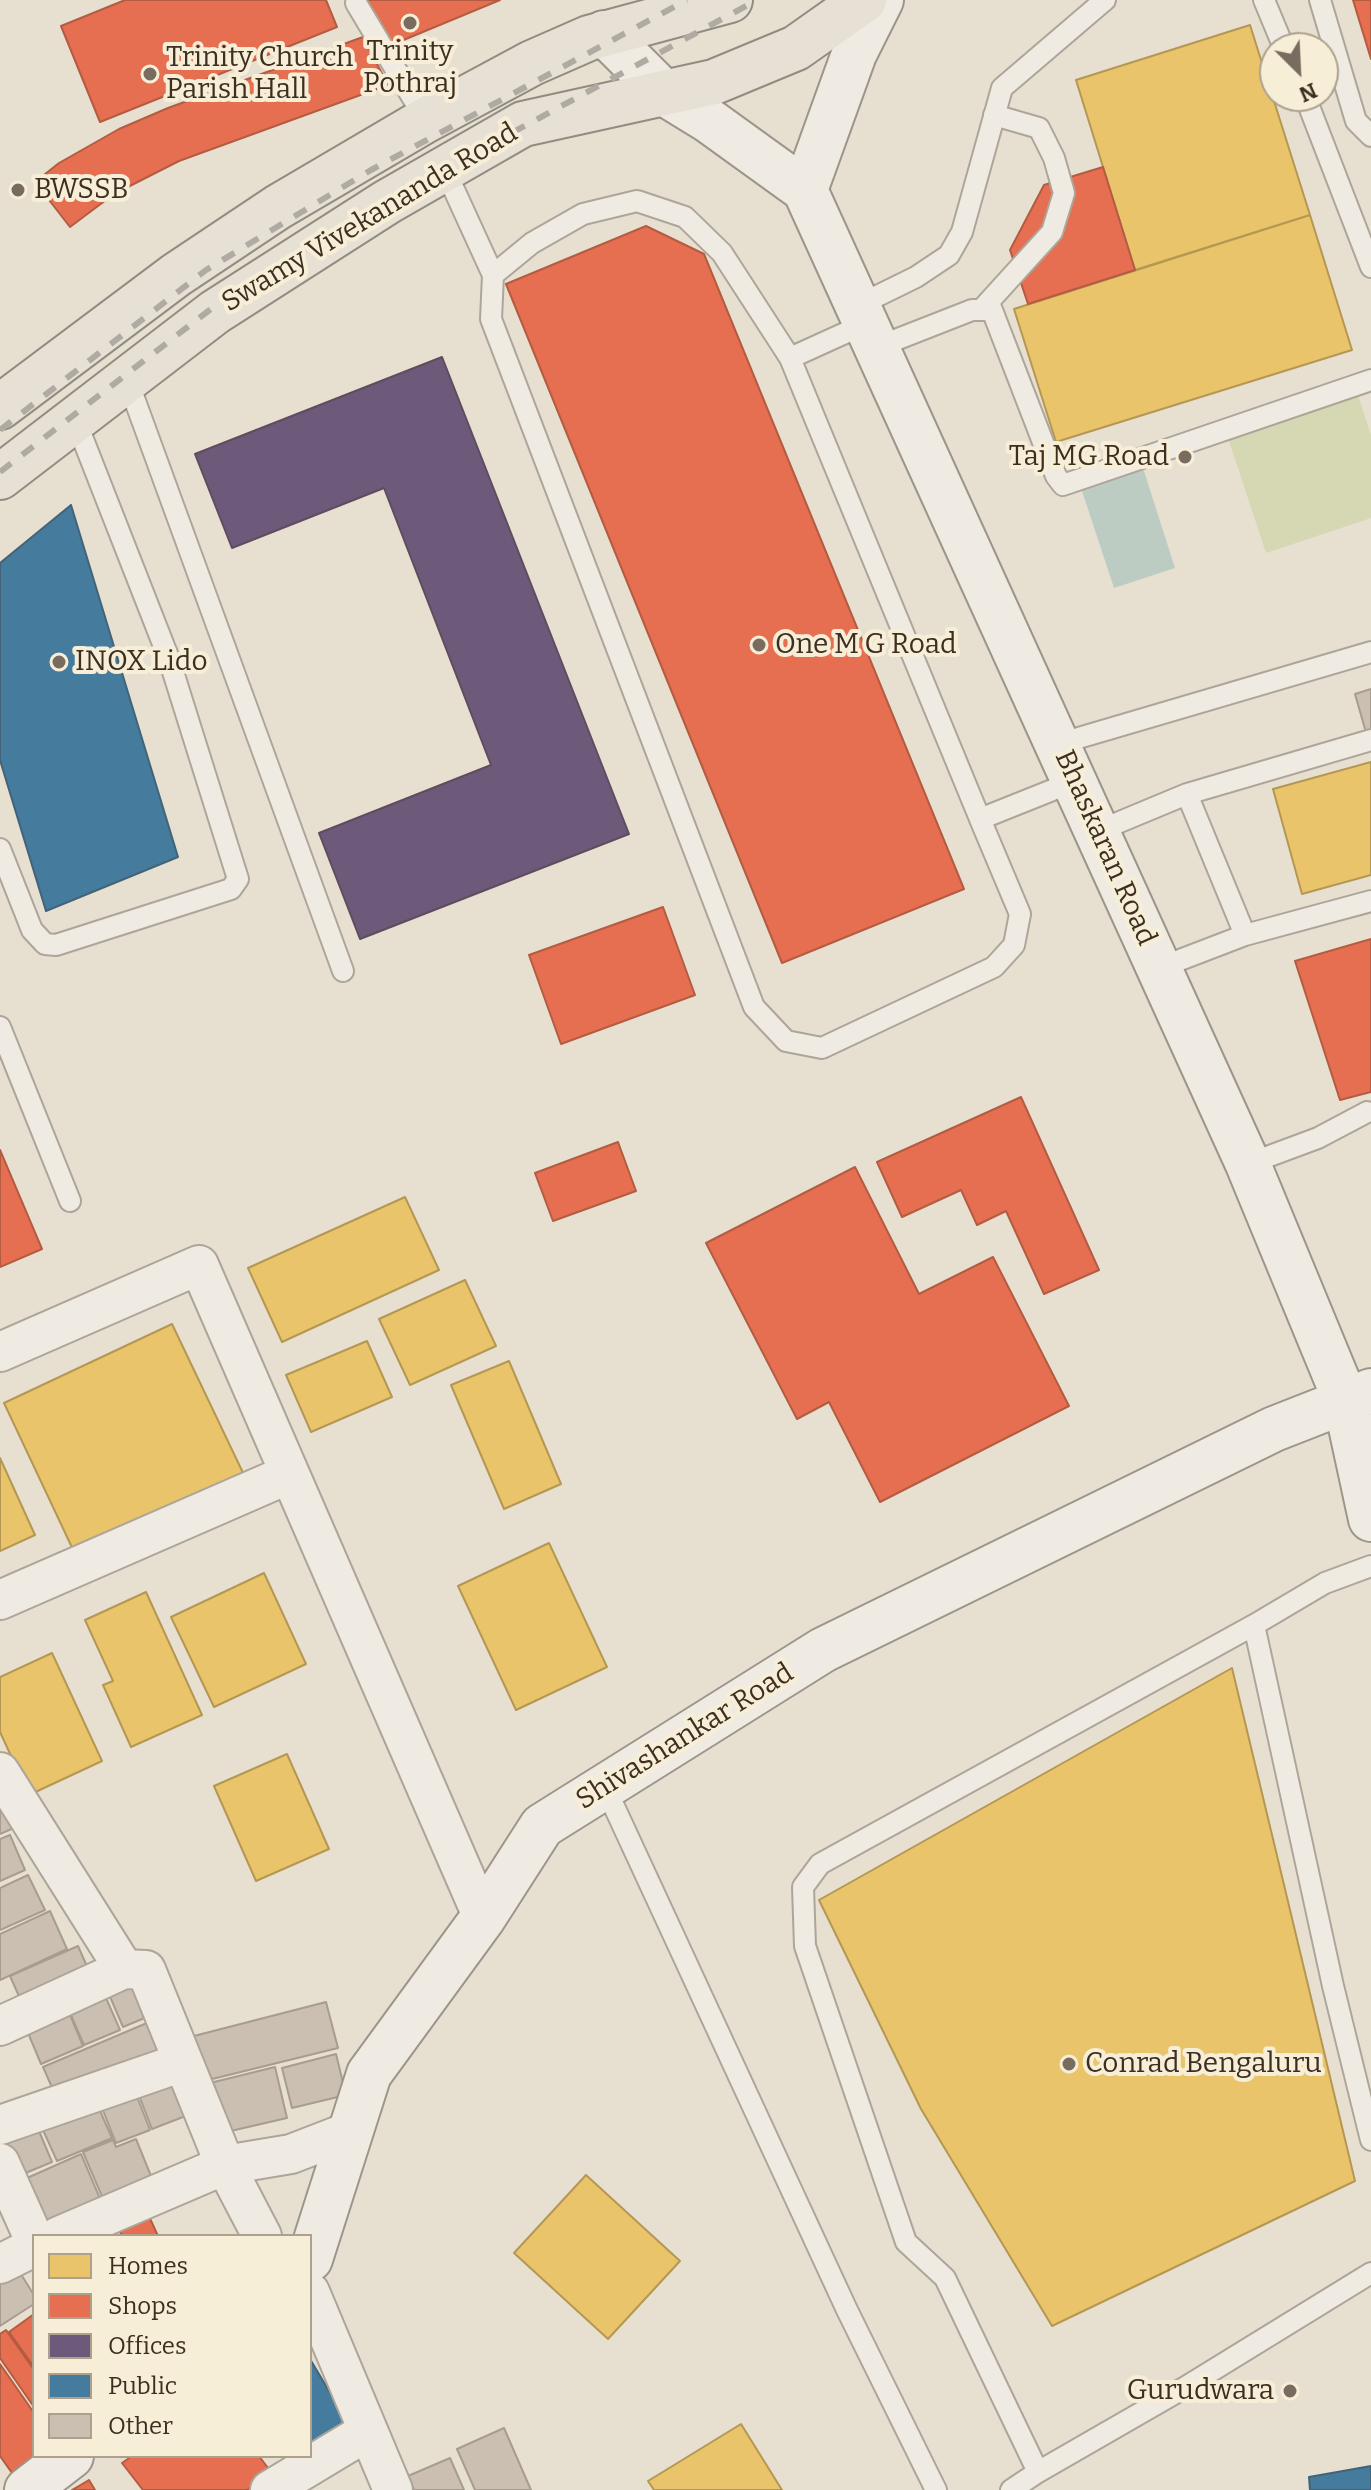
<!DOCTYPE html>
<html>
<head>
<meta charset="utf-8">
<style>
  body { margin:0 }
  #map { position:relative; width:1371px; height:2490px; overflow:hidden; background:#e7e0d1; font-family:Bitter,serif }
  canvas { display:block }
  .legend { position:absolute; left:32px; top:2234px; width:280px; height:224px; box-sizing:border-box; background:#f7eed8; border:2px solid #ada18e; margin:0; padding:10px 14px; list-style:none; font-size:24px; color:#3d2e20 }
  .legend li { display:flex; align-items:center; gap:16px; height:40px }
  .legend b { width:40px; border:2px solid #ada18e }
  .north { position:absolute; left:1259px; top:32px; width:80px; height:80px; box-sizing:border-box; background:#f7eed8; border:2px solid #ada18e; border-radius:50%; rotate:156deg; font-size:22px; font-weight:700; line-height:32px; text-align:center; color:#3d2e20 }
  .north::after { content:''; display:block; margin:auto; width:28px; height:36px; background:#786c5e; clip-path:polygon(50% 0,100% 100%,50% 72%,0 100%) }
</style>
</head>
<body>
<div id="map">
<canvas width="1371" height="2490"></canvas>
<ul class="legend">
<li><b style="height:22px;background:#e9c46a"></b>Homes</li>
<li><b style="height:22px;background:#e76f51"></b>Shops</li>
<li><b style="height:22px;background:#6d597a"></b>Offices</li>
<li><b style="height:22px;background:#457b9d"></b>Public</li>
<li><b style="height:22px;background:#cbbfb2"></b>Other</li>
</ul>
<div class="north">N</div>
</div>
<script>
const ctx = document.querySelector('canvas').getContext('2d');
ctx.lineJoin = 'round';
function fillPath(path, color) { ctx.fillStyle = color; ctx.fill(path, 'evenodd'); }
const poly = rows => new Path2D(rows.map(r => 'M' + r).join(''));
function stroke(path, color, width, dash) { ctx.strokeStyle = color; ctx.lineWidth = width; ctx.lineCap = dash ? 'butt' : 'round'; ctx.setLineDash(dash || []); ctx.stroke(path); }
function label(font, color, halo, rows, align = 'center') {
  ctx.font = font + ' Bitter,serif'; ctx.lineWidth = 8; ctx.setLineDash([]); ctx.textBaseline = 'middle'; ctx.strokeStyle = halo; ctx.fillStyle = color; for (const [text, x, y, turn = 0] of rows) {
    ctx.save(); ctx.translate(x, y); ctx.rotate((+turn || 0) * Math.PI / 180); ctx.textAlign = isNaN(turn) ? turn : align; if (halo) ctx.strokeText(text, 0, 0); ctx.fillText(text, 0, 0); ctx.restore();
  }
}
fillPath(poly([
  [1354,383,1371,435,1371,518,1266,553,1224,426]
]), '#d6d7b3');
fillPath(poly([
  [1143,468,1175,568,1114,588,1081,488]
]), '#bcccc2');
const homes = poly([
  [1250,25,1310,215,1135,270,1076,80,1250,25],
  [1310,215,1352,350,1056,442,1014,309,1310,215],
  [1371,762,1371,875,1302,894,1273,789,1371,762],
  [405,1197,439,1270,282,1342,248,1268,405,1197],
  [465,1280,496,1346,410,1385,379,1319,465,1280],
  [172,1324,245,1477,76,1556,4,1403,172,1324],
  [367,1341,392,1397,311,1432,286,1375,367,1341],
  [509,1361,561,1484,504,1509,451,1385,509,1361],
  [0,1458,35,1535,0,1551,0,1458],
  [549,1543,607,1667,516,1710,458,1586,549,1543],
  [264,1573,306,1664,214,1707,171,1617,264,1573],
  [146,1592,202,1715,131,1747,103,1685,113,1681,85,1620,146,1592],
  [52,1653,102,1761,29,1795,0,1732,0,1677,52,1653],
  [1232,1668,1355,2181,1052,2326,921,2109,819,1900,1232,1668],
  [287,1754,329,1849,256,1881,214,1786,287,1754],
  [586,2175,680,2261,608,2339,514,2253,586,2175],
  [741,2424,782,2490,654,2490,648,2481,741,2424]
]);
fillPath(homes, '#e9c46a');
stroke(homes, '#b59754', 2);
const shops = poly([
  [125,0,326,0,337,27,100,122,61,26,125,0],
  [363,0,500,0,389,46,363,0],
  [1353,0,1371,0,1371,59,1353,0],
  [363,37,388,85,179,161,114,194,70,227,35,182,59,163,119,129,168,108,363,37],
  [1103,167,1135,270,1028,304,1010,250,1044,185,1103,167],
  [646,226,704,254,964,889,782,963,506,284,646,226],
  [663,907,695,995,561,1044,529,955,663,907],
  [1371,939,1371,1092,1340,1100,1295,961,1371,939],
  [1021,1097,1099,1270,1044,1294,1006,1211,977,1225,961,1190,902,1217,877,1162,1021,1097],
  [618,1142,636,1191,553,1221,535,1173,618,1142],
  [0,1150,42,1249,0,1267,0,1150],
  [855,1167,919,1294,993,1257,1069,1406,880,1502,829,1402,797,1419,706,1243,855,1167],
  [142,2201,158,2236,122,2236,112,2215,142,2201],
  [34,2314,34,2367,9,2332,34,2314],
  [6,2330,34,2370,34,2407,0,2358,0,2334,6,2330],
  [0,2364,34,2413,36,2456,12,2473,0,2456,0,2364],
  [132,2456,259,2456,271,2472,247,2490,143,2490,122,2463,132,2456],
  [89,2480,95,2490,72,2490,89,2480]
]);
fillPath(shops, '#e76f51');
stroke(shops, '#b45c42', 2);
const offices = poly([
  [442,357,629,834,360,939,319,833,491,765,384,488,232,548,195,454,442,357]
]);
fillPath(offices, '#6d597a');
stroke(offices, '#5f4c5f', 2);
const public = poly([
  [71,505,178,857,46,911,0,760,0,563,71,505],
  [310,2359,350,2426,310,2450,310,2359],
  [1371,2466,1371,2490,1310,2490,1309,2477,1371,2466]
]);
fillPath(public, '#457b9d');
stroke(public, '#436478', 2);
const building = poly([
  [1371,689,1371,750,1355,694,1371,689],
  [0,1787,18,1826,0,1834,0,1787],
  [10,1835,25,1870,0,1881,0,1839,10,1835],
  [28,1875,45,1910,0,1930,0,1888,28,1875],
  [50,1911,67,1949,0,1980,0,1934,50,1911],
  [78,1946,90,1973,22,2003,10,1976,78,1946],
  [144,1977,159,2012,123,2027,108,1992,144,1977],
  [103,1991,120,2030,84,2045,67,2006,103,1991],
  [326,2002,338,2048,200,2082,190,2037,326,2002],
  [68,2010,83,2046,41,2064,26,2028,68,2010],
  [147,2023,161,2055,57,2099,43,2067,147,2023],
  [336,2054,346,2095,292,2108,282,2068,336,2054],
  [275,2067,287,2118,222,2133,210,2083,275,2067],
  [182,2074,196,2112,152,2129,137,2090,182,2074],
  [134,2089,150,2130,116,2143,100,2103,134,2089],
  [93,2095,112,2138,57,2161,38,2119,93,2095],
  [34,2119,52,2162,11,2179,0,2153,0,2133,34,2119],
  [136,2139,153,2181,104,2201,83,2152,113,2140,116,2147,136,2139],
  [81,2154,101,2201,36,2229,16,2183,81,2154],
  [12,2260,34,2295,34,2304,0,2326,0,2268,12,2260],
  [504,2428,531,2490,475,2490,457,2449,504,2428],
  [450,2458,464,2490,414,2490,408,2476,450,2458]
]);
fillPath(building, '#cbbfb2');
stroke(building, '#a89c90', 2);
const lane = poly([
  [1264,0,1284,48],
  [1320,0,1356,121,1371,136],
  [356,3,426,120],
  [1305,96,1371,267],
  [445,170,493,275],
  [857,306,916,277,949,255,962,232,1002,88,1105,0],
  [983,308,1052,232,1064,193,1054,158,1039,128,994,115],
  [875,348,972,310,992,310,1056,476,1063,485,1371,380],
  [790,358,865,324],
  [127,379,343,971],
  [1058,744,1371,652],
  [1187,794,1245,935],
  [980,819,790,358,722,253,685,217,637,201,583,214,532,243,493,275,491,319,754,1007,786,1041,822,1048,994,967,1014,945,1020,914,980,819,1075,781],
  [1098,831,1187,794,1371,740],
  [0,849,32,930,45,944,56,945,231,889,238,879,169,659,75,419],
  [1159,968,1245,935,1371,901],
  [0,1027,70,1201],
  [1248,1164,1318,1138,1367,1112],
  [1371,1566,1325,1583,1254,1625,1333,1986,1371,2140],
  [1254,1625,820,1864,803,1887,805,1946,906,2242,945,2278,1038,2472,1184,2388,1371,2273],
  [605,1787,847,2310,936,2490],
  [1011,2490,1038,2472]
]);
const street = poly([
  [0,1352,199,1265,483,1918],
  [0,1600,289,1474],
  [0,1772,124,1969],
  [0,2026,124,1969,146,1970,225,2165,262,2236],
  [0,2125,183,2062],
  [0,2163,34,2239],
  [59,2236,225,2165,291,2154,353,2130],
  [0,2264,34,2247],
  [310,2292,393,2490],
  [270,2490,368,2431]
]);
const secondary = poly([
  [604,33,664,93,708,120,805,190,1248,1164,1345,1399,1371,1519],
  [805,190,854,54,881,0],
  [310,2259,369,2074,483,1918,542,1826,823,1650,1274,1429,1371,1391],
  [27,2490,71,2456]
]);
const primary = poly([
  [0,407,176,275,278,207,426,120,532,63,589,38,730,0],
  [0,477,215,312,387,202,523,124,714,82,796,48,864,0]
]);
stroke(lane, '#ada599', 24);
stroke(street, '#ada599', 42);
stroke(secondary, '#9c958a', 48);
stroke(primary, '#928b80', 48);
stroke(lane, '#efebe3', 20);
stroke(street, '#efebe3', 38);
stroke(secondary, '#efebe3', 44);
stroke(primary, '#e6e1d4', 44);
stroke(poly([
  [0,430,206,270,371,170,687,0],
  [0,472,225,298,388,200,757,0]
]), '#afaaa2', 6, [14, 14]);
for (const [x, y, r, color] of [
  [410,23,8,"#786c5e"],
  [150,74,8,"#786c5e"],
  [18,190,8,"#786c5e"],
  [1185,457,8,"#786c5e"],
  [759,645,8,"#786c5e"],
  [59,662,8,"#786c5e"],
  [1069,2064,8,"#786c5e"],
  [1290,2391,8,"#786c5e"]
]) { const dot = new Path2D(); dot.arc(x, y, r, 0, 2 * Math.PI); ctx.fillStyle = color; ctx.fill(dot); stroke(dot, '#f7eed8', 3); }
label('28px', '#3d2e20', '#f7eed8', [
  ["Trinity",410,52,"center"],
  ["Pothraj",410,84,"center"],
  ["Trinity Church",166,58],
  ["Parish Hall",166,90],
  ["BWSSB",34,190],
  ["Taj MG Road",1169,457,"right"],
  ["One M G Road",775,645],
  ["INOX Lido",75,662],
  ["Conrad Bengaluru",1085,2064],
  ["Gurudwara",1274,2391,"right"]
], 'left');
label('28px', '#3d2e20', '#f7eed8', [
  ["Swamy Vivekananda Road",370,218,-31],
  ["Bhaskaran Road",1105,848,66],
  ["Shivashankar Road",685,1737,-32]
]);
</script>
</body>
</html>
